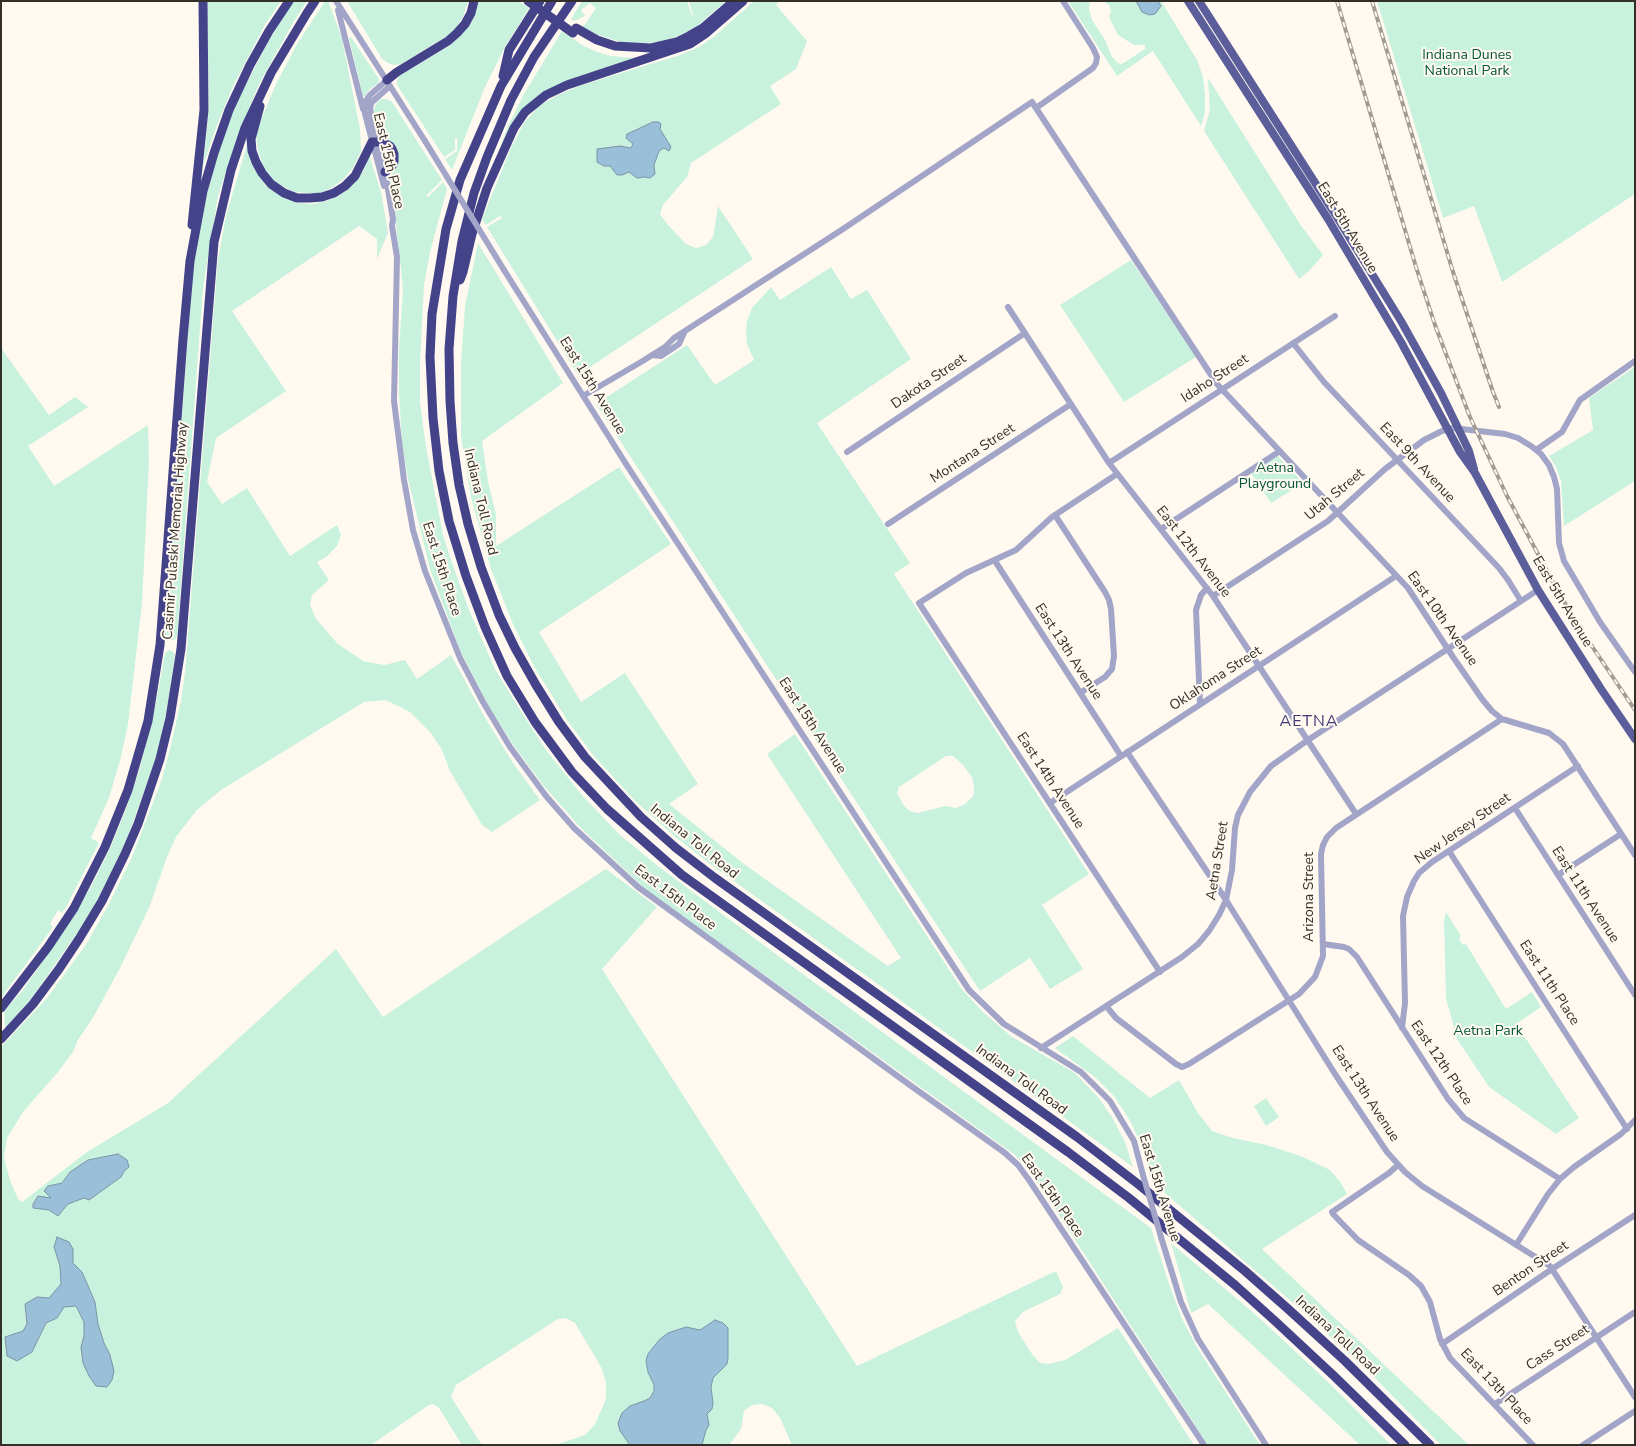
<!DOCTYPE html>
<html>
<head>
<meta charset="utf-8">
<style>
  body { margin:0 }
  #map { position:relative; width:1636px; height:1446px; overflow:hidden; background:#fff9f0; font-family:"Nunito Sans",sans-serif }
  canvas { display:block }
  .frame { position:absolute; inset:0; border:2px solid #322f2b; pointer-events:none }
</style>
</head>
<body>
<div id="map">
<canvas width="1636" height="1446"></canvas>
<div class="frame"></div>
</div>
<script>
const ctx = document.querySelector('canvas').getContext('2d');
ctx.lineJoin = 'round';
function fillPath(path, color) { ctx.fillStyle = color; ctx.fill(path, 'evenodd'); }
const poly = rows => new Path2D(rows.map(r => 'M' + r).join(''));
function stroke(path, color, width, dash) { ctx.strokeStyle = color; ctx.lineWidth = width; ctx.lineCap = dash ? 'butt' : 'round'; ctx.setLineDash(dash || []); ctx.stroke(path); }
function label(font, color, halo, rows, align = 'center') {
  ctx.font = font + ' "Nunito Sans",sans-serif'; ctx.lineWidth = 4; ctx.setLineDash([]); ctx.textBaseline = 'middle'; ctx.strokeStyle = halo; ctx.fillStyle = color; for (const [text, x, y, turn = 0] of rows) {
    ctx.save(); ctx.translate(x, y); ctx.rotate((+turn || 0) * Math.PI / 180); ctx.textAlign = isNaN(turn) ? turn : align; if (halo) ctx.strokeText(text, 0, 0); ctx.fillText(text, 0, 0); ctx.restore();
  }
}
fillPath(poly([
  [207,1,281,1,266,23,233,86,217,125,203,166,209,108],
  [293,1,307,1,293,23,259,84,237,138,218,196,203,288,177,637,174,640,168,640,166,636,194,252,209,185,218,149,237,102,267,44],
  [325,1,328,1,331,8,342,39,360,129,361,151,354,166,344,179,331,188,320,193,308,193,295,192,284,187,273,180,265,171,258,150,256,135,260,122,276,84,297,44],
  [347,1,468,1,463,17,456,28,447,36,401,64,394,65,388,63,382,59],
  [477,1,518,1,529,8,504,49,485,87,452,170,445,159,457,151,457,138,455,138,455,150,444,157,397,85,397,81,399,76,449,46,461,35,472,20],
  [582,1,687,1,692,16,693,15,689,1,726,1,696,27,681,35,665,41,647,43,628,44,598,35,583,27,596,8,590,3,581,10,585,16,574,21,571,19],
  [754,1,779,1,776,5,807,41,796,69,770,86,781,104,691,163,687,177,663,205,660,214,668,225,686,244,696,248,706,245,713,237,718,206,753,259,578,375,487,227,502,218,500,216,486,225,482,219,511,148,524,123,538,107,556,96,579,86,680,55,699,47,716,35],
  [653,122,664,148,659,151,654,165,622,175,617,175,597,149,620,146,631,148,633,144,627,134],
  [1068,1,1090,1,1089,9,1092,20,1105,40,1112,57,1118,63,1122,64,1145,49,1145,45,1134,45,1118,35,1109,17,1111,11,1109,5,1103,1,1136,1,1142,12,1161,6,1158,1,1161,1,1197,60,1203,77,1205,94,1205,112,1201,126,1153,51,1117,76],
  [1377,1,1635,1,1635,194,1502,282,1474,206,1443,218],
  [562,31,582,45,595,51,610,56,635,58,542,94,500,150,499,150,508,126,524,94],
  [351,37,379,79,378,83,369,90,365,96,363,96,349,38],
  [1208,78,1300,224,1323,255,1309,271,1299,279,1204,131,1210,110],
  [382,99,387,99,392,102,442,180,426,196,428,197,443,182,447,189,430,252,424,285,420,363,420,402,426,447,443,535,451,560,469,610,495,669,517,705,546,750,581,794,619,834,658,866,785,961,1151,1228,1169,1284,1182,1319,1198,1349,1260,1445,1208,1445,1044,1192,1028,1169,1015,1155,645,889,580,827,543,785,514,746,488,705,460,650,430,569,408,479,402,442,399,393,399,350,403,290,401,269,396,226,396,218,390,178,398,159,379,138,374,114,374,108,378,101],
  [248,141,250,160,257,173,265,185,282,196,297,203,312,204,327,201,340,195,353,185,364,170,369,155,381,192,388,233,377,259,377,239,359,226,232,311,286,391,216,438,207,482,222,504,247,488,290,556,337,525,341,535,337,546,326,557,317,562,329,580,312,595,310,605,316,619,338,644,363,661,384,665,405,660,417,679,451,655,484,716,513,763,540,800,492,832,482,825,450,771,442,750,431,733,410,712,386,700,364,702,221,790,196,811,176,837,167,857,149,908,120,968,94,1016,78,1040,73,1052,58,1072,23,1112,7,1138,4,1158,10,1180,18,1199,22,1202,87,1152,168,1103,336,949,383,1017,520,925,606,869,657,907,602,969,857,1366,1056,1271,1063,1287,1060,1294,1023,1312,1015,1321,1018,1332,1032,1354,1040,1363,1049,1364,1065,1360,1118,1328,1194,1445,792,1445,780,1418,772,1408,762,1404,752,1405,744,1411,741,1429,729,1445,702,1445,706,1430,709,1425,707,1414,712,1409,713,1403,711,1387,713,1378,727,1364,728,1328,700,1330,685,1327,648,1372,654,1385,654,1391,650,1398,644,1401,630,1406,620,1431,630,1445,555,1445,585,1435,595,1424,606,1399,606,1383,601,1367,575,1323,566,1318,558,1319,456,1385,451,1397,482,1445,462,1445,439,1408,433,1404,429,1405,371,1445,1,1445,1,1047,47,998,87,943,110,902,132,857,145,823,162,779,170,749,181,701,185,672,218,259,226,216],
  [124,1171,121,1177,89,1200,84,1198,68,1204,58,1216,49,1210,33,1208,51,1198,48,1186,62,1183,70,1172],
  [54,1247,73,1249,73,1263,82,1272,95,1302,98,1324,104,1343,110,1355,83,1362,81,1347,84,1336,84,1322,79,1310,76,1306,71,1305,64,1307,57,1318,46,1323,32,1352,5,1337,23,1332,27,1324,25,1312,37,1297,49,1298,61,1284,60,1266],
  [478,243,563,383,482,441,488,481,496,515,496,546,619,467,671,544,539,632,581,702,625,673,698,784,669,804,744,864,888,966,901,958,767,754,795,734,961,988,984,1013,1012,1037,1075,1073,1098,1097,1112,1117,1125,1142,1133,1167,710,864,673,835,634,800,594,756,567,720,535,668,513,624,491,569,471,497,461,436,461,364,465,306],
  [1131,260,1196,357,1124,402,1060,305],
  [831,267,851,299,867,290,911,359,817,423,910,563,894,574,1089,874,1042,905,1083,969,1050,989,1030,958,980,991,596,404,687,345,715,385,754,360,747,344,746,331,747,321,752,308,771,287,780,300],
  [946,756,953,756,963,765,972,777,974,787,974,795,965,804,956,808,945,806,918,813,910,811,904,806,897,793,899,787],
  [1,348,49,415,75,397,88,407,28,446,54,486,148,425,149,462,142,604,128,724,121,757,109,798,91,838,99,843,65,909,62,913,58,910,50,924,53,927,1,998],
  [1635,367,1635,481,1564,526,1561,481,1556,467,1549,456,1593,430,1589,398],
  [1278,456,1303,483,1271,503,1251,473],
  [169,650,172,651,175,655,166,714,158,752,127,839,110,875,93,908,75,936,30,1000,5,1028,4,1011,23,990,74,916,93,883,111,846,126,809,140,768,156,703,165,653],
  [1446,912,1461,936,1459,939,1463,945,1466,944,1506,1009,1532,992,1541,1007,1516,1024,1579,1118,1556,1134,1489,1087,1457,1039,1446,998,1444,920],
  [1073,1036,1150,1098,1179,1080,1198,1113,1212,1131,1233,1138,1266,1145,1301,1156,1330,1170,1341,1183,1347,1194,1262,1249,1469,1445,1441,1445,1375,1378,1299,1308,1152,1182,1143,1148,1130,1121,1114,1096,1096,1078,1055,1048],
  [1266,1098,1279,1117,1266,1126,1254,1106],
  [1171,1243,1256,1315,1328,1382,1391,1445,1360,1445,1208,1304,1191,1313]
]), '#c9f2de');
const water = poly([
  [1136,1,1158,1,1161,6,1155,14,1149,15,1142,12,1136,1],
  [653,122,659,122,661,124,660,129,671,147,669,151,664,148,659,151,654,165,655,174,650,178,645,177,637,178,629,172,622,175,617,175,610,166,604,166,597,162,597,149,620,146,631,148,633,144,626,138,627,134,653,122],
  [118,1154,127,1160,129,1167,124,1171,121,1177,89,1200,84,1198,68,1204,58,1216,49,1210,33,1208,33,1204,38,1196,51,1198,44,1191,48,1186,62,1183,70,1172,88,1160,118,1154],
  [57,1237,69,1242,73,1249,73,1263,82,1272,95,1302,98,1324,104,1343,110,1355,114,1371,112,1380,107,1387,96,1386,89,1376,83,1363,81,1347,84,1336,84,1322,76,1306,64,1307,57,1318,46,1323,32,1352,17,1361,7,1356,5,1337,23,1331,27,1324,25,1304,37,1297,49,1298,61,1284,60,1266,54,1247,57,1237],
  [715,1320,723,1323,728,1328,728,1358,727,1364,713,1378,711,1387,713,1403,712,1409,707,1414,709,1425,706,1430,702,1445,630,1445,620,1431,618,1423,622,1413,630,1406,644,1401,650,1398,654,1391,654,1385,648,1372,646,1361,648,1354,659,1340,668,1333,686,1327,700,1330,715,1320]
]);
fillPath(water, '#9abfd9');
stroke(water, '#7b94a5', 1);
stroke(poly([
  [336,1,425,141],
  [338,10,363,109],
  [390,86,372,102,370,107,371,115,385,172,393,219,392,226,397,257,394,401,404,480,413,530,425,571,460,658,483,702,510,747,546,796,574,828,638,887,907,1083,1005,1153,1018,1165,1029,1180,1204,1445],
  [1036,108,1093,68,1096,63,1097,57,1093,48,1063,1],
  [384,186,364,110,366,101,370,95,387,80],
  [504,270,626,464,969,990,1004,1024,1081,1072,1110,1101,1134,1141,1143,1175],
  [1008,307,1109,463,1213,596,1356,814],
  [1293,343,1324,382,1499,568,1508,580,1521,601],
  [652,355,661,356,679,344,684,333],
  [583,396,641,362,665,347,674,338,843,229,1032,102,1217,384,1408,588,1453,657,1482,699,1492,711,1502,719,1549,733,1563,744,1635,855],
  [1536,450,1562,432,1580,400,1635,361],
  [847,452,1025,333],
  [1109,463,1335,316],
  [1117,474,1052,517,1016,550,966,573,919,603,1160,972],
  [1055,515,1105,592,1109,600,1111,609,1114,656,1112,669,1105,677,1080,693],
  [888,524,1071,404],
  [1161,529,1280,451],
  [995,561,1121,756],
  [1213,596,1328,521,1385,469,1424,440,1442,431,1453,428,1505,434,1518,438,1531,446,1541,454,1549,465,1554,477,1557,489,1559,543,1564,561,1600,622,1635,672],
  [1200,704,1196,610,1201,595,1207,588],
  [1127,752,1226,900,1335,1074,1387,1152,1405,1172,1422,1186,1550,1266,1635,1397],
  [1050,803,1396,576],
  [1515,808,1635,995],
  [1449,851,1627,1129],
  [1558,875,1621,834],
  [1323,944,1344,947,1349,949,1357,957,1448,1099,1464,1118,1560,1179],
  [1107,1007,1116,1018,1176,1064,1182,1067,1189,1064,1299,994,1315,977,1323,956,1321,854,1323,845,1327,837,1336,828,1502,719],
  [1402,1028,1405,1003,1403,916,1407,897,1414,881,1419,873,1432,862,1578,766],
  [1041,1048,1182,957,1198,944,1209,931,1219,915,1226,900,1232,870,1235,828,1238,815,1250,792,1271,766,1308,740,1538,590],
  [1398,1165,1389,1173,1335,1210,1332,1212,1333,1214,1358,1240,1409,1275,1421,1286,1430,1302,1440,1339,1450,1358,1533,1445],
  [1161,1237,1181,1302,1198,1339,1266,1445],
  [1516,1245,1548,1194,1560,1179,1574,1167,1621,1134,1635,1120],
  [1442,1344,1552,1269,1635,1215],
  [1495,1404,1635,1312],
  [1583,1445,1635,1411]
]), '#a2a5c8', 6);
stroke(poly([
  [1188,1,1328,219,1401,342,1460,452,1475,473,1538,590,1601,689,1635,739],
  [1199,1,1335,214,1401,321,1441,393,1458,428,1469,451,1474,469]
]), '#5c5d9b', 8);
stroke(poly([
  [552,1,501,86,460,180,446,229,432,314,430,357,433,418,439,471,449,521,466,576,485,627,507,676,535,722,572,772,607,809,682,875,1068,1152,1129,1198,1235,1285,1275,1321,1333,1375,1405,1445],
  [572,1,534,57,511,100,487,157,474,193,462,241,453,296,449,349,450,401,453,443,459,485,468,524,481,567,499,615,515,648,536,685,559,722,585,757,641,817,676,848,715,878,1077,1137,1138,1184,1245,1271,1287,1308,1345,1361,1430,1445],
  [576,28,597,40,615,46,651,48,677,42,689,36,703,28,734,1],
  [503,76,509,50,540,1],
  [387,80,397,72,448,41,457,33,465,24,471,13,474,1],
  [260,106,251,139,252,151,256,162,262,173,271,184,284,193,297,198,310,198,322,197,334,193,345,186,355,176,372,142,382,142,390,146,392,149,394,154,394,162,392,166,385,172],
  [192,225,204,110,203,1],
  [460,280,463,272,472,234,487,188,514,128,525,112,546,95,567,85,690,44,705,34,743,1],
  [1,1008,48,947,74,908,105,847,128,790,148,721,160,645,183,339,190,261,203,191,214,153,229,110,250,65,269,31,289,1],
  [1,1039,33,1004,59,969,79,939,102,901,125,854,138,824,160,759,170,718,181,649,214,242,231,170,245,128,271,73,307,13,315,1]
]), '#44438a', 9);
const rail = poly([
  [1337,1,1416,267,1435,325,1470,417,1507,496,1554,584,1577,624,1635,710],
  [1372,1,1453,272,1493,392,1499,407]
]);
stroke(rail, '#a09b94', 4);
stroke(rail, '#fff9f0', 2, [5.5]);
stroke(poly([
  [425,141,504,270],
  [1143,1175,1161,1237]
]), '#a2a5c8', 6);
stroke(poly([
  [528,1,573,33]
]), '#44438a', 9);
label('14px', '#05563b', '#fff9f0', [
  ["Indiana Dunes",1467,56],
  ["National Park",1467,72],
  ["Aetna",1275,469],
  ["Playground",1275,485],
  ["Aetna Park",1488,1032]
]);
label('14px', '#322f2b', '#fff9f0', [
  ["East 15th Place",388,161,77],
  ["East 5th Avenue",1347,228,59],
  ["Idaho Street",1215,379,-33],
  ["Dakota Street",929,382,-34],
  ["East 15th Avenue",592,386,58],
  ["Montana Street",973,454,-33],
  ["East 9th Avenue",1417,463,47],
  ["Utah Street",1335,495,-40],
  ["Indiana Toll Road",480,502,77],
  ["Casimir Pulaski Memorial Highway",176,531,-86],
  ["East 12th Avenue",1193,552,52],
  ["East 15th Place",441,569,72],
  ["East 5th Avenue",1562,602,59],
  ["East 10th Avenue",1442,619,55],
  ["East 13th Avenue",1068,652,57],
  ["Oklahoma Street",1216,679,-33],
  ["East 15th Avenue",812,726,57],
  ["East 14th Avenue",1050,781,57],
  ["New Jersey Street",1463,829,-35],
  ["Indiana Toll Road",694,842,39],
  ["Aetna Street",1218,861,-81],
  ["East 11th Avenue",1585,895,57],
  ["Arizona Street",1310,897,-90],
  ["East 15th Place",675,898,37],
  ["East 11th Place",1549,983,57],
  ["East 12th Place",1441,1063,56],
  ["Indiana Toll Road",1021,1080,36],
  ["East 13th Avenue",1365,1094,57],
  ["East 15th Avenue",1159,1188,73],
  ["East 15th Place",1052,1196,55],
  ["Benton Street",1531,1269,-34],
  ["Indiana Toll Road",1337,1336,43],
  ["Cass Street",1558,1348,-33],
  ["East 13th Place",1496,1387,47]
]);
ctx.letterSpacing = '1px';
label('16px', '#413a77', '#fff9f0', [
  ["AETNA",1309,722]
]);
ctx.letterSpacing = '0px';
</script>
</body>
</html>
